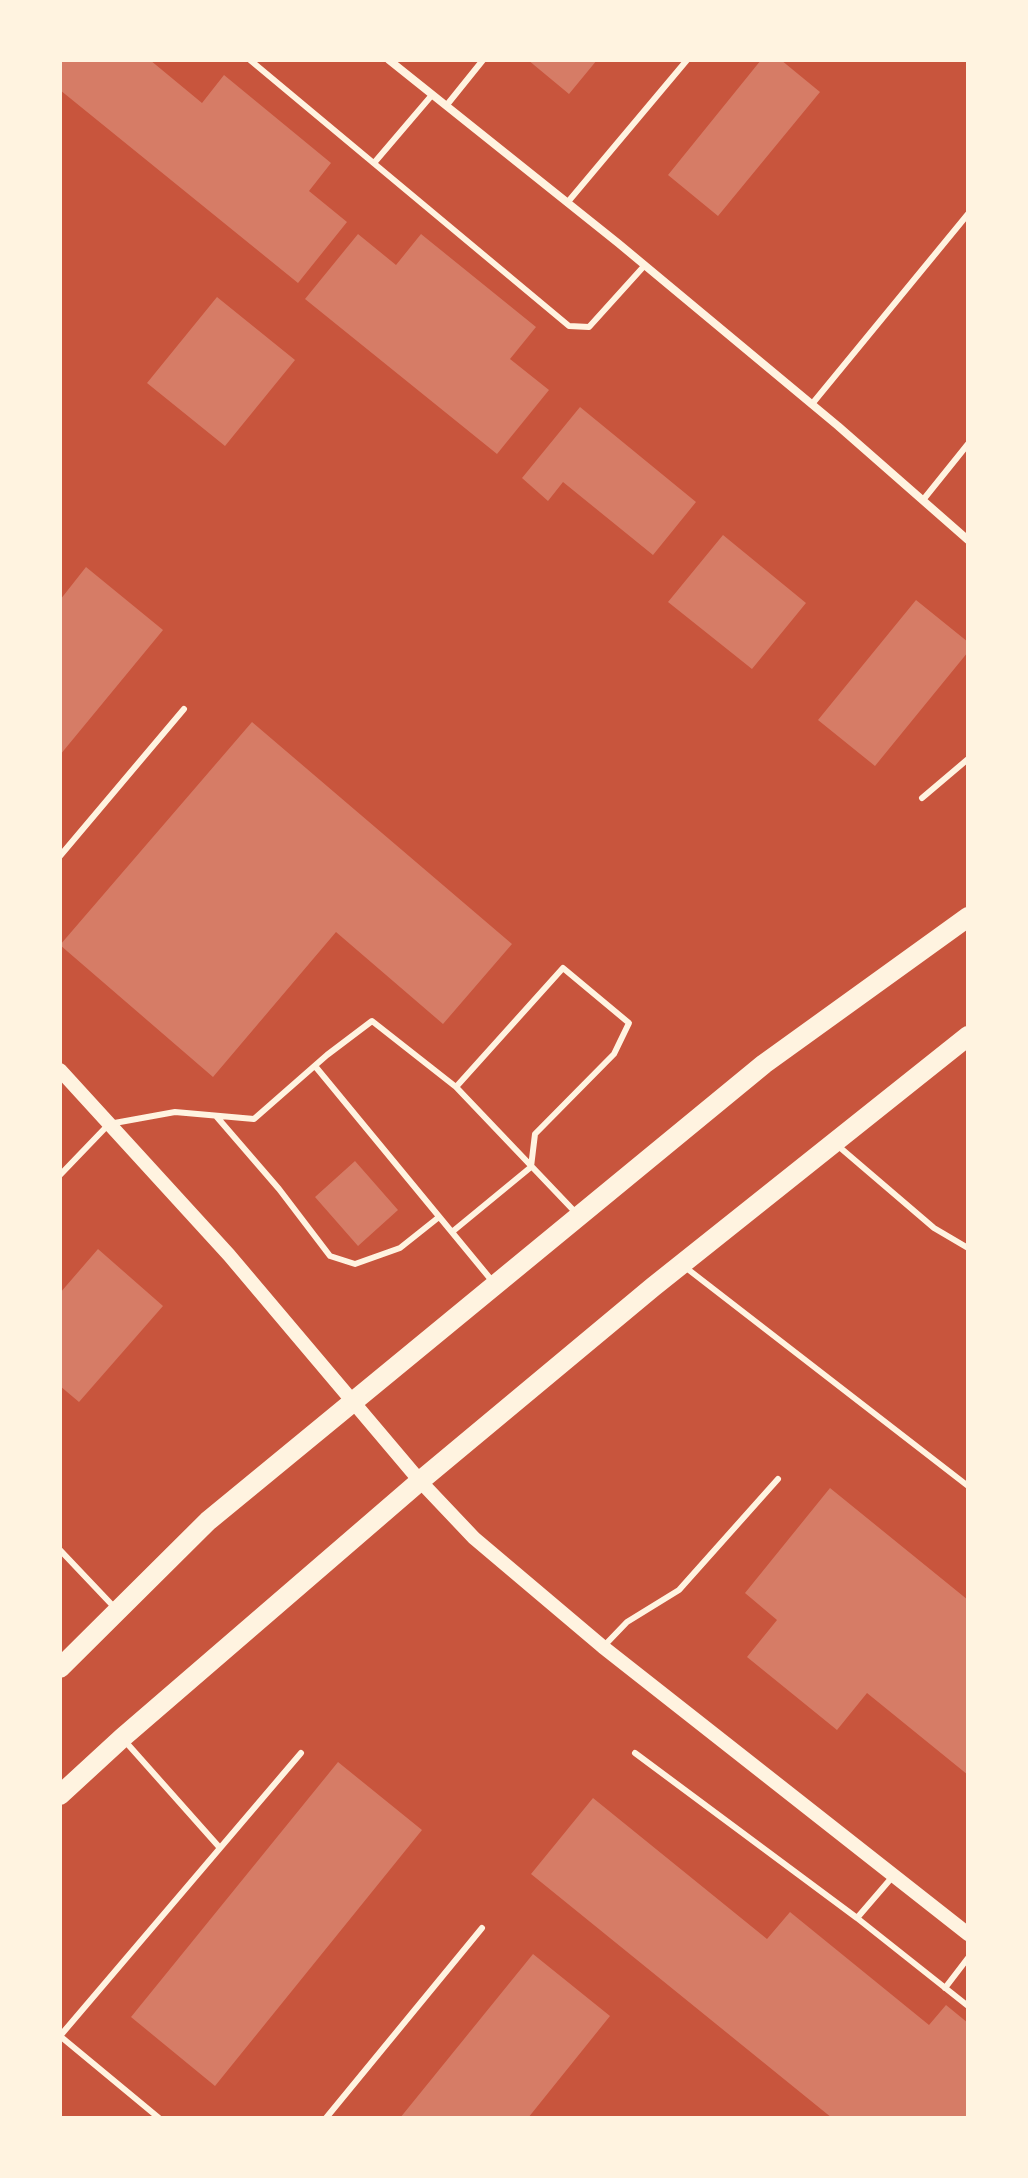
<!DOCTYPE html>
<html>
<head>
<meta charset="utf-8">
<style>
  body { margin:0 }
  #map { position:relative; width:1028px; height:2178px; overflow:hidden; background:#c8553d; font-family:"DM Sans",sans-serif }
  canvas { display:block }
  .frame { position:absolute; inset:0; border:62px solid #fff3e0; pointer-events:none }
</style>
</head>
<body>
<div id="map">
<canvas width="1028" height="2178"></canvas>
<div class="frame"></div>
</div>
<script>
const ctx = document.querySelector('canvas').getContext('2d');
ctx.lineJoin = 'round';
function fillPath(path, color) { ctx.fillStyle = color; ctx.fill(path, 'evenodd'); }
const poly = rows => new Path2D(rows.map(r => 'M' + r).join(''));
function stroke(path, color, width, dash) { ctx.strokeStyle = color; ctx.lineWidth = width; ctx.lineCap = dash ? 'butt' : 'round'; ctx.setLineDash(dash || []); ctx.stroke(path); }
fillPath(poly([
  [60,60,150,60,202,103,224,75,331,163,309,191,347,222,298,283,60,90],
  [528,60,597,60,569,94],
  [761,60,781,60,820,92,718,216,668,175],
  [358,234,396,265,421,234,536,327,510,359,549,390,497,454,305,299],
  [217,297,295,360,225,446,147,383],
  [580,407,696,502,653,555,563,482,548,501,522,478],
  [723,535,806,603,752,669,668,602],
  [86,567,163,630,60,755,60,600],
  [916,600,968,642,968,652,875,766,818,720],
  [252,722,512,944,443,1024,336,932,213,1077,60,945],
  [355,1161,398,1210,358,1246,315,1197],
  [98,1249,163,1306,79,1402,60,1386,60,1293],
  [830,1488,968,1600,968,1775,867,1693,837,1730,747,1657,777,1620,745,1593],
  [338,1762,422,1830,215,2086,131,2017],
  [593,1798,767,1939,790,1912,929,2025,946,2005,968,2023,968,2118,832,2118,531,1874],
  [533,1954,610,2016,528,2118,400,2118]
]), '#d67c66');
stroke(poly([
  [250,60,569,326,589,327,645,265],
  [446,106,483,60],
  [374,163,432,95],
  [567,203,687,60],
  [812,404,968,214],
  [923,500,968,444],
  [922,798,968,759],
  [60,856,184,709],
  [315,1066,493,1282],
  [216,1116,279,1189,330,1256,355,1264,400,1248,439,1217],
  [837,1145,934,1228,968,1248],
  [60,1175,109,1124,175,1112,254,1119,327,1055,372,1021,456,1087,577,1214],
  [452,1232,531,1167,535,1134,614,1054,629,1023,563,968,456,1087],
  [685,1267,968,1486],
  [60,1550,115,1608],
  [603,1647,627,1622,679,1590,778,1479],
  [124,1740,220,1848],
  [635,1753,857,1918],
  [894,1875,857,1918,968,2006],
  [945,1988,968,1958],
  [60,2036,301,1753],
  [60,2036,159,2118],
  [326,2118,482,1928]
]), '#fff3e0', 6);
stroke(poly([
  [389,60,618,243,838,426,968,540]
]), '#fff3e0', 8);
stroke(poly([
  [60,1070,229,1255,420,1481,474,1538,603,1647,968,1934]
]), '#fff3e0', 14);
stroke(poly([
  [60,1668,208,1521,764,1064,968,917],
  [60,1795,122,1738,420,1481,653,1287,968,1036]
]), '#fff3e0', 20);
</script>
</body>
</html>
